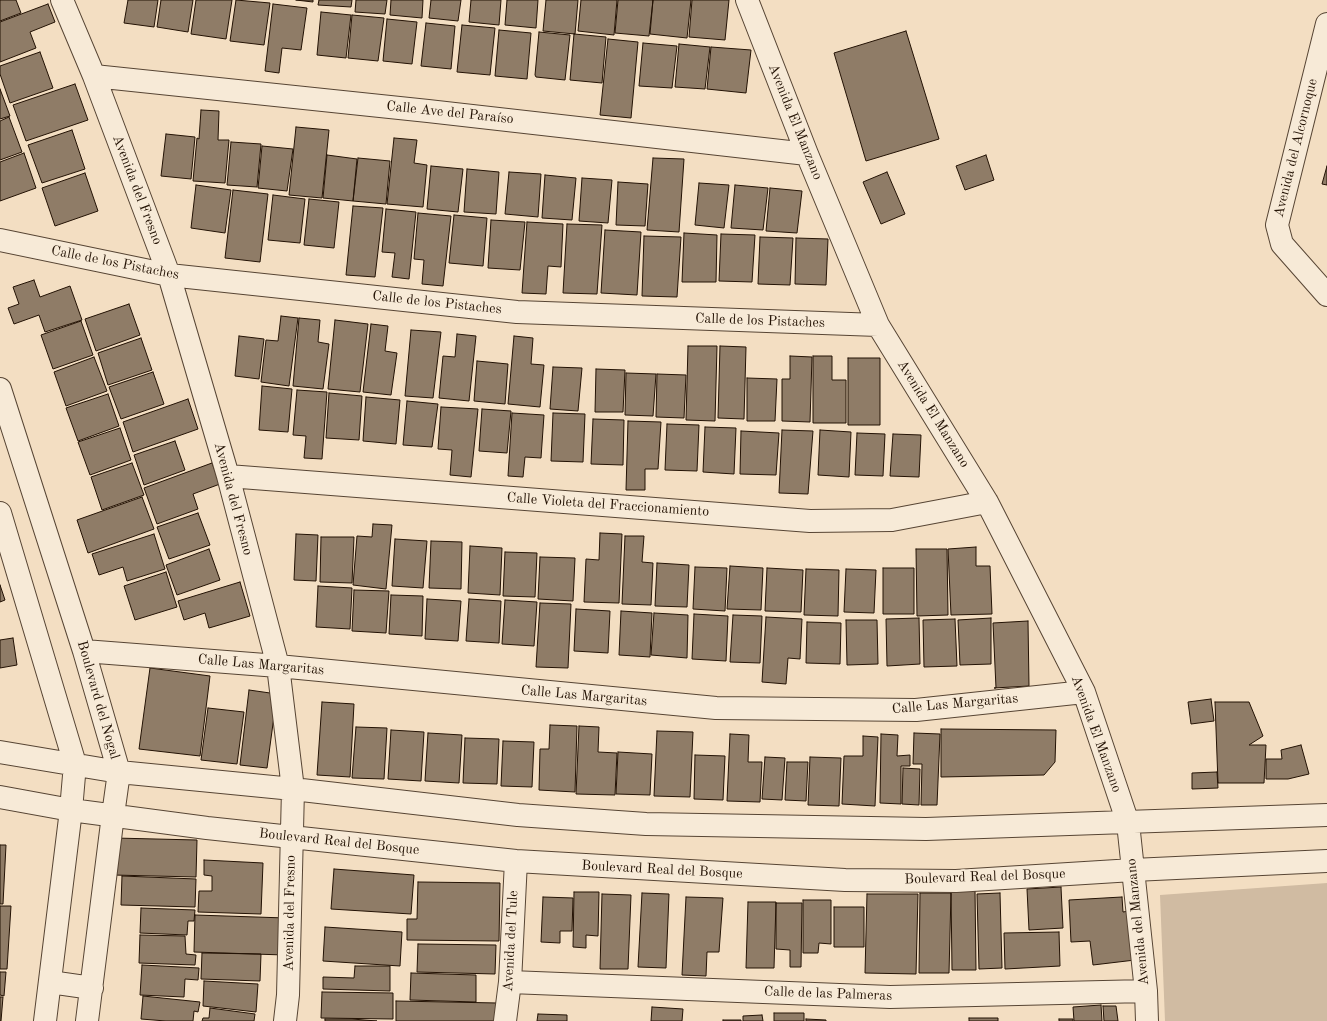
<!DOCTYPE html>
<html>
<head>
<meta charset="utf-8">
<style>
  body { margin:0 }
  canvas { display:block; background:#f3dec2 }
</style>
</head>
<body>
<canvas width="1327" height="1021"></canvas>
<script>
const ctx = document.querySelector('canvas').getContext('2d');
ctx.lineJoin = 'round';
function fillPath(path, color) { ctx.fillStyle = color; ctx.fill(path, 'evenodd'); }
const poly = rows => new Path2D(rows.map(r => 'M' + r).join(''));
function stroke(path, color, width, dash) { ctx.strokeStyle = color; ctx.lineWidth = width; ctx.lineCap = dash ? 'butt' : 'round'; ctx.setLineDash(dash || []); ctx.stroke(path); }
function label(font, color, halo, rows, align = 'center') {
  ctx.font = font + ' "Old Standard TT",serif'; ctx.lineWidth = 4; ctx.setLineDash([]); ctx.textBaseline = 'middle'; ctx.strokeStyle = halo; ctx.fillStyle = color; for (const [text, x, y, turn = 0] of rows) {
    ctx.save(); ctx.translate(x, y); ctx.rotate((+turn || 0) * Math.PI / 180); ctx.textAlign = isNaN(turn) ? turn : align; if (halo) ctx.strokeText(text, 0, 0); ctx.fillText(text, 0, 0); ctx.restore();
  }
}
fillPath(poly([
  [1327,883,1327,1021,1165,1021,1160,895]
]), '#d0bba2');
const building = poly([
  [0,0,16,0,21,13,0,21,0,0],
  [128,0,158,0,154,27,124,23,128,0],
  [161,0,193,0,188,32,157,27,161,0],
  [196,0,232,0,226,39,191,34,196,0],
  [236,0,270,3,264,45,230,41,236,0],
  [296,0,313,0,313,2,296,0],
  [319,0,352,0,351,7,318,5,319,0],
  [356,0,387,0,385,14,355,12,356,0],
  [391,0,423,0,422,18,390,15,391,0],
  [431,0,461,0,458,21,429,18,431,0],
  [471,0,501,0,499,25,469,22,471,0],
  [507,0,538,0,536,28,505,25,507,0],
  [546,0,578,0,575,34,543,31,546,0],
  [581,0,617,0,614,35,578,31,581,0],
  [618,0,653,0,649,36,615,33,618,0],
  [653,0,691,0,687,38,650,34,653,0],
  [692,0,729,0,725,40,689,37,692,0],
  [48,4,55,22,30,32,36,48,0,62,0,22,48,4],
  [273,4,307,8,301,50,282,48,279,73,265,71,273,4],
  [321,12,351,15,346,58,317,55,321,12],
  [352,15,384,18,378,61,348,58,352,15],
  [387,19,417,22,412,64,383,61,387,19],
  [426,23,455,26,451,69,421,66,426,23],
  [462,25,495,28,490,75,457,72,462,25],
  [499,30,531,33,527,79,495,76,499,30],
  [906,31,939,139,866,161,834,53,906,31],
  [539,32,570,35,565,80,536,77,535,75,539,32],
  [574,34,606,37,602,83,570,80,574,34],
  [608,39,638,42,631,118,600,115,608,39],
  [643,43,677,46,672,88,639,86,643,43],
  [679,44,710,47,705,89,675,87,679,44],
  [711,47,751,50,746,93,707,89,711,47],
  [40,52,53,88,10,103,0,74,0,66,40,52],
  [75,84,88,120,26,141,13,105,75,84],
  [0,89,10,116,0,119,0,89],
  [201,110,219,111,218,140,229,140,225,183,193,181,197,138,199,139,201,110],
  [9,117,22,152,0,160,0,121,9,117],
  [296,127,329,130,322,198,289,195,296,127],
  [72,130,85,169,42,183,28,145,72,130],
  [166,134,195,137,191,179,161,176,166,134],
  [394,138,417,140,414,163,427,165,423,207,387,204,394,138],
  [231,142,261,144,257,187,227,185,231,142],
  [262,146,293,149,287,191,258,188,262,146],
  [24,153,36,188,0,201,0,162,24,153],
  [327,155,357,159,353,201,323,198,327,155],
  [986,155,994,180,965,190,956,166,986,155],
  [358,158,390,161,386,204,353,201,358,158],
  [653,158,684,159,679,232,647,230,653,158],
  [431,166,463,169,458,212,427,209,431,166],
  [1327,166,1327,185,1322,184,1327,166],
  [467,169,499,172,496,214,464,212,467,169],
  [509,172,541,174,538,217,505,214,509,172],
  [887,172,905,214,881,224,863,182,887,172],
  [85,173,98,211,55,226,42,188,85,173],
  [545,175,576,178,572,220,542,218,545,175],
  [582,178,612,180,608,223,579,221,582,178],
  [618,182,648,184,645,226,616,225,618,182],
  [699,183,729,185,724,228,695,225,699,183],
  [196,185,231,190,225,233,191,228,196,185],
  [735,185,768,188,763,230,731,228,735,185],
  [770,188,802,191,797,233,766,231,770,188],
  [233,190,268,194,260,262,225,258,233,190],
  [273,195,305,199,300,243,268,240,273,195],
  [309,199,339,202,334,248,304,245,309,199],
  [353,206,383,208,375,277,346,275,353,206],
  [386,209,416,212,409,279,392,277,395,253,382,252,386,209],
  [418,213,451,216,443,286,422,284,424,260,414,259,418,213],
  [454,215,487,218,483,266,449,263,454,215],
  [491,220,525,222,520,270,488,268,491,220],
  [527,222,563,224,561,267,548,266,546,294,522,293,527,222],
  [567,224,602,225,597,294,563,293,567,224],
  [605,230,641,232,637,295,601,293,605,230],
  [684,233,717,235,716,282,682,282,684,233],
  [721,234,755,235,752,282,719,281,721,234],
  [644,236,681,237,677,297,642,296,644,236],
  [760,237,793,238,790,285,758,284,760,237],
  [796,238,828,239,826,285,795,284,796,238],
  [34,280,40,297,70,286,82,320,45,332,39,315,14,324,8,308,19,304,13,287,34,280],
  [129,304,140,335,96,351,85,319,129,304],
  [281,316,298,318,289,386,261,382,266,340,278,341,281,316],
  [299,318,320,320,318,342,329,344,323,389,293,386,299,318],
  [335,320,368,324,360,392,328,389,335,320],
  [81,321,93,355,53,369,41,335,81,321],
  [371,324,388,326,385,351,397,353,391,395,363,392,371,324],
  [411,330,441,332,433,398,405,396,411,330],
  [457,334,476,336,469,401,439,398,443,356,455,357,457,334],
  [239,336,264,339,259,379,235,376,239,336],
  [514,336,533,338,531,364,544,365,540,407,508,404,514,336],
  [141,338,152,370,108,385,98,353,141,338],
  [688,346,717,346,715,421,686,420,688,346],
  [720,346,746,347,744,419,718,418,720,346],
  [790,356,812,357,810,422,782,421,782,379,790,379,790,356],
  [813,356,832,356,832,380,846,380,846,423,813,423,813,356],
  [94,357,107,391,66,406,54,372,94,357],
  [848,358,880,358,880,425,848,425,848,358],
  [477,361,508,364,505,404,474,401,477,361],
  [553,367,582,368,578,411,550,409,553,367],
  [596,369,625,370,623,412,595,412,596,369],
  [153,372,164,404,121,419,109,387,153,372],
  [626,373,656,374,653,416,625,415,626,373],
  [657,374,686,375,684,418,656,417,657,374],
  [747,378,777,379,775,421,747,421,747,378],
  [262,386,292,389,288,432,259,430,262,386],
  [297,390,327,392,322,459,304,458,306,436,293,435,297,390],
  [329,393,362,396,359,440,326,438,329,393],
  [108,394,119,426,78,441,66,408,108,394],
  [366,397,400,400,396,444,363,441,366,397],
  [188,399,198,429,133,452,123,422,188,399],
  [407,401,438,404,432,447,403,445,407,401],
  [441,407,478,409,471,477,450,475,452,450,438,449,441,407],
  [482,409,511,411,507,453,479,451,482,409],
  [512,413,544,415,541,458,525,457,523,477,508,476,512,413],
  [553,413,585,414,583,462,551,461,553,413],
  [593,419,624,420,623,465,591,464,593,419],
  [628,421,661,422,658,469,645,469,645,490,626,490,628,421],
  [667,424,699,425,697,471,665,470,667,424],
  [705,427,736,428,734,474,703,472,705,427],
  [120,428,131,460,90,475,78,442,120,428],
  [782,430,813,431,808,494,779,493,782,430],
  [820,430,851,432,849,477,818,475,820,430],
  [741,431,779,433,776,475,740,474,741,431],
  [857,433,885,434,883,476,855,475,857,433],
  [893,434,921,435,919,477,890,476,893,434],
  [175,441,185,470,144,485,134,455,175,441],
  [132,463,144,495,102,510,91,477,132,463],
  [212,463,220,484,193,494,198,509,157,524,144,488,212,463],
  [142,497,154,529,88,553,77,520,142,497],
  [198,513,210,545,169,559,157,527,198,513],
  [373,524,392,525,386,589,353,585,357,536,372,537,373,524],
  [600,533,622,534,619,603,584,602,586,559,599,560,600,533],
  [154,534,165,569,127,581,123,567,99,575,92,554,154,534],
  [296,534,318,535,316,581,294,580,296,534],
  [625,536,644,536,642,562,653,563,651,605,622,604,625,536],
  [321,537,354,537,352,583,320,582,321,537],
  [395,539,427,541,423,588,392,586,395,539],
  [431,541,462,542,461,589,429,588,431,541],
  [470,546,502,548,500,595,468,593,470,546],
  [976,547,976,566,990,566,992,614,951,615,948,549,976,547],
  [209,549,220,580,177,595,166,565,209,549],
  [916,549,947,549,948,615,917,616,916,549],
  [505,552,537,553,535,597,503,596,505,552],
  [540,557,575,558,573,601,538,599,540,557],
  [657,563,689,565,687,607,655,606,657,563],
  [730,566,763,568,761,610,727,609,730,566],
  [695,567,727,568,725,611,693,609,695,567],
  [767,568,803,570,801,612,765,611,767,568],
  [883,568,914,568,914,614,883,614,883,568],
  [806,569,839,570,838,616,804,615,806,569],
  [846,569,876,570,874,613,844,612,846,569],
  [166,572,177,607,135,620,124,586,166,572],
  [240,582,250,616,209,628,205,613,184,620,178,601,240,582],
  [0,585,5,600,0,602,0,585],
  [318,586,352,588,350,629,316,627,318,586],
  [354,590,389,591,386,633,352,631,354,590],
  [391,595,423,596,422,636,389,634,391,595],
  [427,599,461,601,458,641,425,639,427,599],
  [469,599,501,601,499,643,466,641,469,599],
  [505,600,537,602,534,646,502,644,505,600],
  [540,603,571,604,568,668,536,667,540,603],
  [576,609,610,611,608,653,574,651,576,609],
  [621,611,652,613,650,657,619,655,621,611],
  [654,613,688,615,687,658,651,655,654,613],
  [694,614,728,616,726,661,692,659,694,614],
  [733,615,762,616,760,663,730,662,733,615],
  [766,617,802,619,800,659,788,658,786,684,762,682,766,617],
  [919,618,920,664,887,666,886,619,919,618],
  [991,618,991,664,960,665,958,620,991,618],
  [955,619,957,666,924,667,923,620,955,619],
  [846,620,877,620,878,664,847,665,846,620],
  [1028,621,1029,686,994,688,996,688,993,623,1028,621],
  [807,622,841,623,840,664,806,663,807,622],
  [13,638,17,665,0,668,0,640,13,638],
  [150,668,210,676,200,756,139,749,150,668],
  [249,690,277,694,267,768,240,765,249,690],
  [1211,699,1214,721,1191,724,1188,702,1211,699],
  [322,702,354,704,350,777,317,775,322,702],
  [1215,702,1249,702,1263,736,1249,745,1266,745,1264,783,1218,783,1215,702],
  [208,708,244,712,237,764,201,760,208,708],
  [550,725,577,726,575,792,539,790,540,749,549,749,550,725],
  [579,726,599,727,598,752,617,753,615,795,576,794,579,726],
  [356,727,387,728,384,779,352,778,356,727],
  [941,729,1056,730,1055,762,1044,775,941,777,941,729],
  [391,730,424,732,421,781,388,779,391,730],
  [657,731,693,732,690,797,654,796,657,731],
  [428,733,462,735,459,783,425,781,428,733],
  [914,733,940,734,937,805,921,805,922,764,913,764,914,733],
  [730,734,749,735,748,762,762,762,760,802,727,801,730,734],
  [881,734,898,735,897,756,910,755,910,766,901,766,901,804,880,803,881,734],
  [863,736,878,737,875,806,842,804,844,756,863,756,863,736],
  [465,738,499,739,497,784,463,783,465,738],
  [503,741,534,742,532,787,501,786,503,741],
  [1301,745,1309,774,1288,779,1266,779,1266,759,1282,759,1281,750,1301,745],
  [618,752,652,754,650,795,616,794,618,752],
  [695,755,725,756,723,800,694,799,695,755],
  [765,757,785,758,782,800,762,799,765,757],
  [810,757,841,758,839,806,808,805,810,757],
  [787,762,808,762,806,801,785,800,787,762],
  [903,768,920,769,919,805,902,804,903,768],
  [1217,772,1218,788,1192,789,1192,773,1217,772],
  [114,838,197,840,196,877,113,875,114,838],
  [0,845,6,845,3,904,0,904,0,845],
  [204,860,263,863,261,914,198,912,199,891,212,891,212,876,204,875,204,860],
  [334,869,414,875,411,914,331,909,334,869],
  [122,876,196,879,195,907,121,905,122,876],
  [418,882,500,883,499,941,407,940,407,919,417,919,418,882],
  [1061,887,1063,928,1029,930,1027,889,1061,887],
  [951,890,975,890,976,970,952,970,951,890],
  [574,892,599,892,598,936,586,935,586,948,573,947,574,892],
  [642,893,669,894,666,968,638,967,642,893],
  [920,893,951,893,949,973,919,973,920,893],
  [1000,893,1002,968,979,969,977,894,1000,893],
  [602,894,631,895,628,969,600,969,602,894],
  [867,894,918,894,916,974,865,973,867,894],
  [543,897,573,898,572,931,560,931,560,943,541,942,543,897],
  [686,897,723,898,719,952,707,952,706,976,682,975,686,897],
  [1122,897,1123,912,1129,911,1135,960,1093,965,1090,941,1071,942,1069,900,1122,897],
  [803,900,831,900,831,944,819,943,818,953,803,953,803,900],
  [748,902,776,902,774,968,746,968,748,902],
  [776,903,802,903,801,967,790,967,790,950,776,949,776,903],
  [0,906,11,906,7,969,0,969,0,906],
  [834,907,864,907,864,947,834,947,834,907],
  [141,908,195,910,194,921,188,921,187,935,140,933,141,908],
  [195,915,286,918,284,955,194,952,195,915],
  [325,927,402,932,400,966,323,961,325,927],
  [1059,932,1060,966,1005,969,1004,933,1059,932],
  [140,935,185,936,186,954,196,955,195,965,139,963,140,935],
  [418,944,496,945,495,974,417,972,418,944],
  [202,953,261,954,260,981,201,979,202,953],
  [142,965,199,968,198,980,185,979,184,997,140,995,142,965],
  [355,966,390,966,390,991,323,989,323,977,354,978,355,966],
  [0,972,6,972,4,996,0,995,0,972],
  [411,973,476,975,476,1002,410,1000,411,973],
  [204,981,258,984,256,1012,203,1006,204,981],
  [322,992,393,993,393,1019,321,1018,322,992],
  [143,996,200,1002,198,1012,194,1011,193,1021,166,1021,141,1019,143,996],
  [0,997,3,997,1,1021,0,1021,0,997],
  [396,1001,497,1003,497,1021,396,1021,396,1001],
  [1101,1005,1102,1021,1074,1021,1073,1007,1101,1005],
  [1103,1006,1116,1006,1118,1021,1104,1021,1103,1006],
  [652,1007,683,1009,682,1021,651,1021,652,1007],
  [210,1008,255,1014,254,1021,202,1021,203,1018,209,1018,210,1008],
  [774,1013,804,1013,804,1021,774,1021,774,1013],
  [538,1014,567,1015,567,1021,537,1021,538,1014],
  [762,1015,763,1021,743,1021,743,1016,762,1015],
  [969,1018,998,1018,998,1021,969,1021,969,1018],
  [325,1019,352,1019,377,1021,325,1021,325,1019],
  [806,1019,826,1020,826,1021,806,1021,806,1019],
  [1059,1019,1073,1019,1073,1021,1059,1021,1059,1019],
  [723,1020,741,1020,741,1021,723,1021,723,1020]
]);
fillPath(building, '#8f7c67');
stroke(building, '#231204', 1);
const minor = poly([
  [62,0,94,76,169,275,228,476,278,666,293,789,288,995,285,1021],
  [747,0,807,154,878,325,987,502,1084,692,1128,823,1146,991,1147,1021],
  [1327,24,1277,225,1282,244,1327,295],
  [94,76,428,111,807,154],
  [0,240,169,275,517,312,878,325],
  [0,389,84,651,119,772,113,815,87,1021],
  [228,476,810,521,892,520,987,502],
  [0,513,75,764,71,810,45,1021],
  [84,651,278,666,716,708,916,710,1084,692],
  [0,752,119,772,293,789,518,815,646,824,926,829,1327,815],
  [0,797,71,810,207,828,516,861,845,880,956,881,1133,870,1327,861],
  [50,982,92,988],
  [510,982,890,997,1146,991],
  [505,1021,510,982,516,861]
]);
stroke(minor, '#574534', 24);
stroke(minor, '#f7ead7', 22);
label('14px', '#231204', '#f7ead7', [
  ["Calle Ave del Paraíso",450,113,6],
  ["Avenida El Manzano",795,122,68],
  ["Avenida del Alcornoque",1296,148,-76],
  ["Avenida del Fresno",137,190,69],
  ["Calle de los Pistaches",115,263,11],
  ["Calle de los Pistaches",437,303,6],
  ["Calle de los Pistaches",760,321,2],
  ["Avenida El Manzano",933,414,58],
  ["Avenida del Fresno",233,499,75],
  ["Calle Violeta del Fraccionamiento",608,505,4],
  ["Calle Las Margaritas",261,665,5],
  ["Calle Las Margaritas",584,696,5],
  ["Boulevard del Nogal",98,700,74],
  ["Calle Las Margaritas",955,704,-5],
  ["Avenida El Manzano",1096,734,70],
  ["Boulevard Real del Bosque",339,842,6],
  ["Boulevard Real del Bosque",662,870,3],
  ["Boulevard Real del Bosque",985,877,-2],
  ["Avenida del Fresno",290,913,-89],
  ["Avenida del Manzano",1138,922,-96],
  ["Avenida del Tule",511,941,-87],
  ["Calle de las Palmeras",828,994,2]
]);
</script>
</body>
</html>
